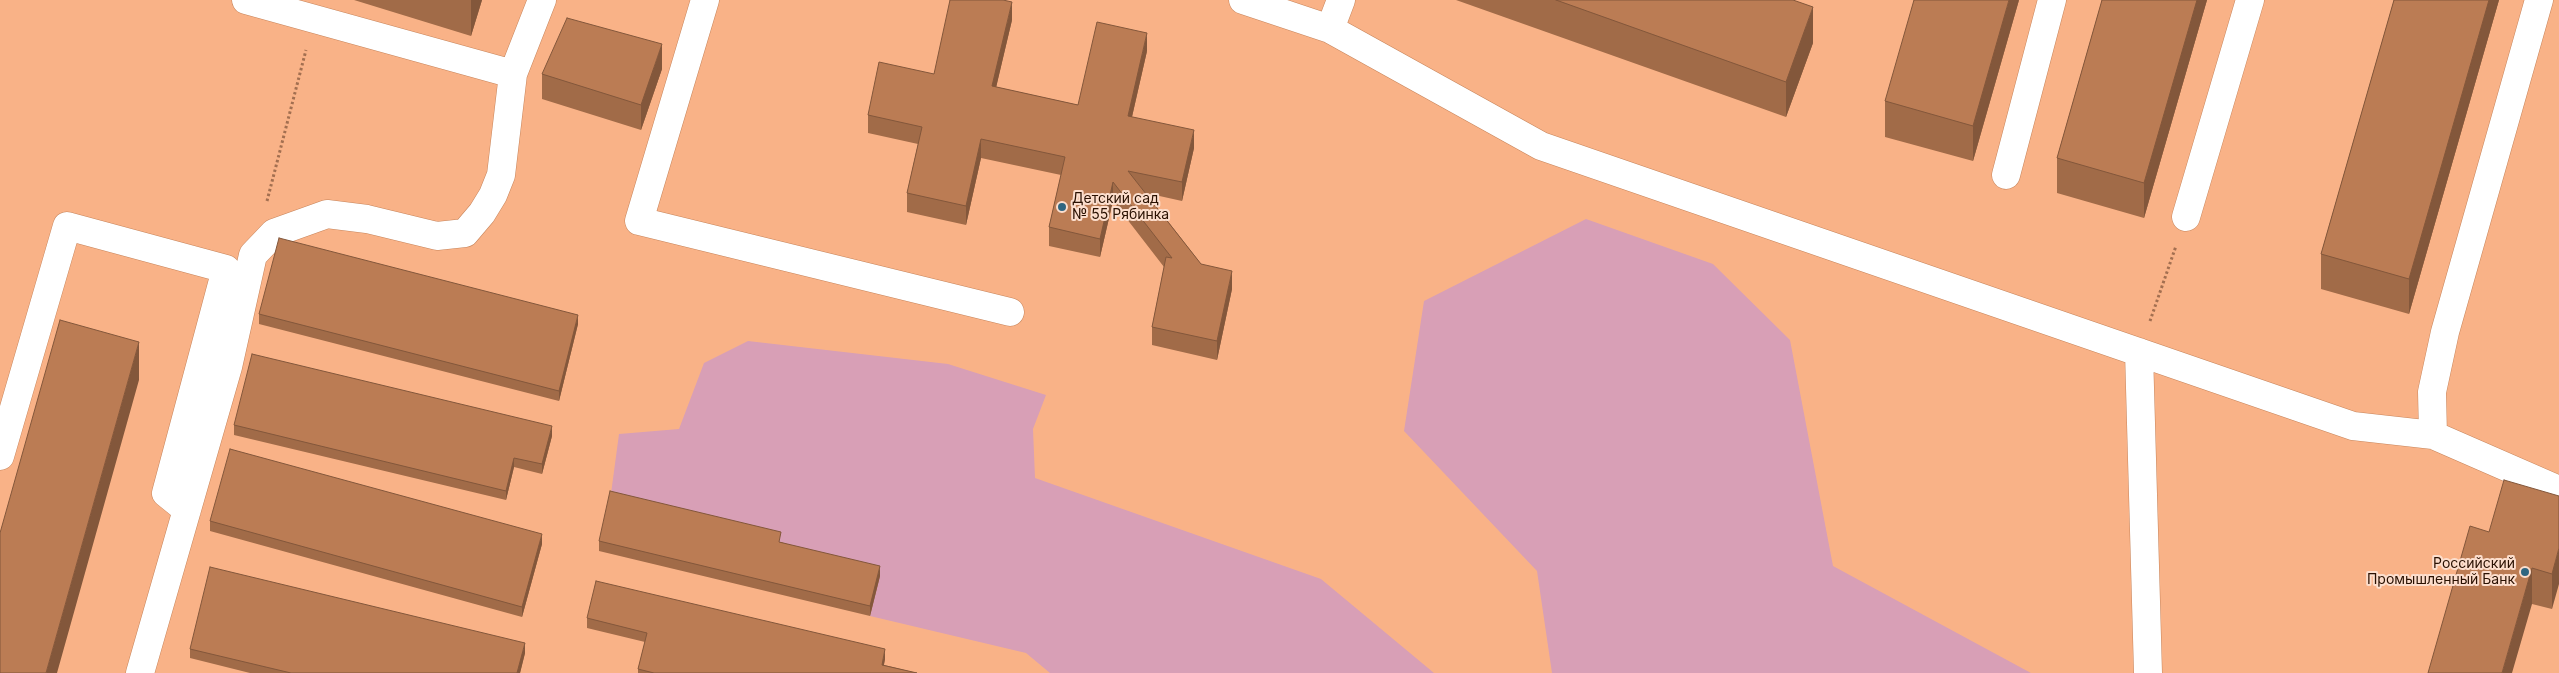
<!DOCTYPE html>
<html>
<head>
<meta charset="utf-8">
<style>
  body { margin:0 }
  canvas { display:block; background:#f9b287 }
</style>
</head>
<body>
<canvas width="2559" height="673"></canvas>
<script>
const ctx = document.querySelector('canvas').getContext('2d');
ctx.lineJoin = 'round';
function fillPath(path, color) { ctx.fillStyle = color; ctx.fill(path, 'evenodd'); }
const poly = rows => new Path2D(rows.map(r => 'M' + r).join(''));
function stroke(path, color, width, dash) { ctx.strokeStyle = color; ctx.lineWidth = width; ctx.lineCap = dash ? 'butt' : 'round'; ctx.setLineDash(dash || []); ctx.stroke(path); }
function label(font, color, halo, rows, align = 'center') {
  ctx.font = font + ' Inter,sans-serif'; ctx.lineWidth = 4; ctx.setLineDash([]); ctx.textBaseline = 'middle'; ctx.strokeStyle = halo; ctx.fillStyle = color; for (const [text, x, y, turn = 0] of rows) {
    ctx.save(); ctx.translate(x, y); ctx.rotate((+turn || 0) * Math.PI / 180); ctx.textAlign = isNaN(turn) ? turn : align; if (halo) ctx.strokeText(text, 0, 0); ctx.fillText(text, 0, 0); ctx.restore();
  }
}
fillPath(poly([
  [1586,219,1713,264,1790,340,1833,566,2031,673,1552,673,1537,571,1404,431,1424,301],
  [748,341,948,364,1046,395,1033,429,1035,478,1321,579,1434,673,1050,673,1026,653,870,616,879,576,610,501,619,434,679,429,704,363]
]), '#d89fb6');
const minor = poly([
  [246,0,513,74,542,0],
  [705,0,639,221,1010,312],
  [1243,0,1330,29,1541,146,2353,426,2433,435],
  [2539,0,2445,332,2432,392,2433,435,2559,490],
  [1330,29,1341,0],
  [2006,175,2052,0],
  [2186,217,2250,0],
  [2139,352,2148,673],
  [0,456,67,226,226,269,166,493,187,510],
  [140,673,228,367,253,255,274,233,327,214,367,219,437,236,465,233,482,213,493,195,501,175,513,74]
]);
stroke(minor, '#c7845a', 29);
stroke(poly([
  [267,201,306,50],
  [2150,321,2176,246]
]), '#a36f50', 3, [2.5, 2.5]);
stroke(minor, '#fff', 28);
fillPath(poly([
  [354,0,482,0,471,36],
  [1456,0,1793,0,1813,43,1786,117],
  [2019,0,1973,161,1885,137,1885,101],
  [2102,0,2207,0,2144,218,2057,193,2057,158],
  [2394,0,2499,0,2409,314,2321,289,2321,254],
  [1012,20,996,87,1078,105,1147,51,1132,117,1194,148,1182,201,1146,193,1201,264,1232,289,1217,360,1152,345,1152,327,1164,267,1113,201,1100,257,1049,246,1049,227,1061,175,981,158,966,225,907,212,907,193,918,144,868,133,868,115,934,74],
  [662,69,641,130,542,99,542,74],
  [259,314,578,324,559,401,259,324],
  [234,425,552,436,542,474,514,467,506,500,234,435],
  [2559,496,2552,609,2532,604,2489,532],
  [210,521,542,544,522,617,210,531],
  [599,541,781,542,880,576,870,616,599,551],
  [587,618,885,659,884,665,917,673,638,673,638,669,645,642,587,628],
  [190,649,525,653,520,673,250,673,190,658]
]), '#a16b48');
fillPath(poly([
  [471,0,482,0,471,36],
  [2009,0,2019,0,1973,161,1973,126],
  [2197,0,2207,0,2144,218,2144,183],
  [2489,0,2499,0,2409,314,2409,279],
  [1012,2,1012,20,992,105,992,86],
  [1813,7,1813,43,1786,117,1786,82],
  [1147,33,1147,51,1128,134,1128,116],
  [662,44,662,69,641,130,641,105],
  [1194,130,1194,148,1182,201,1182,182],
  [981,139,981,158,966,225,966,206],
  [1113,182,1113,201,1100,257,1100,239],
  [1232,271,1232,289,1217,360,1217,341],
  [578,315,578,324,559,401,559,391],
  [139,342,139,380,57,673,46,673],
  [552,426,552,436,542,474,542,464],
  [514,458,514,467,506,500,506,491],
  [542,534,542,544,522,617,522,607],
  [2559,548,2559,584,2552,609,2552,574],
  [880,566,880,576,870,616,870,606],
  [2532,568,2532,604,2512,673,2502,673],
  [525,643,525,653,520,673,517,673],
  [885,649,885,659,882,673,882,665]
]), '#83573b');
const building = poly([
  [950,0,1003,0,1012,2,992,86,1078,105,1097,22,1147,33,1128,116,1194,130,1182,182,1128,171,1201,264,1232,271,1217,341,1152,327,1166,257,1172,258,1113,182,1100,239,1049,227,1065,157,981,139,966,206,907,193,922,127,868,115,879,62,934,74,950,0],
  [1556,0,1793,0,1813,7,1786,82,1556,0],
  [1914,0,2009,0,1973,126,1885,101,1914,0],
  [2102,0,2197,0,2144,183,2057,158,2102,0],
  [2394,0,2489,0,2409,279,2321,254,2394,0],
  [567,18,662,44,641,105,542,74,567,18],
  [279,238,578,315,559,391,259,314,279,238],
  [60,320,139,342,46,673,0,673,0,533,60,320],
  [252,354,552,426,542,464,514,458,506,491,234,425,252,354],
  [230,449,542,534,522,607,210,521,230,449],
  [2504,480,2559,496,2559,548,2552,574,2532,568,2502,673,2428,673,2470,526,2489,532,2504,480],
  [610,491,781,532,779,542,880,566,870,606,599,541,610,491],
  [210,567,525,643,517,673,291,673,190,649,210,567],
  [596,581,885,649,882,665,917,673,654,673,638,669,647,633,587,618,596,581]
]);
fillPath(building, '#bb7c54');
stroke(building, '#83573b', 1);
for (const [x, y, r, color] of [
  [1062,207,5,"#2f6681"],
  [2525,572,5,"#2f6681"]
]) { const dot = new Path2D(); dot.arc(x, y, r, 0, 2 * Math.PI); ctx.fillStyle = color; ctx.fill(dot); stroke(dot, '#fcdecd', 2); }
label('14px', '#2a1102', '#fcdecd', [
  ["Детский сад",1072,199],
  ["№ 55 Рябинка",1072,215],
  ["Российский",2515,564,"right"],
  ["Промышленный Банк",2515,580,"right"]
], 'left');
</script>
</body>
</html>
